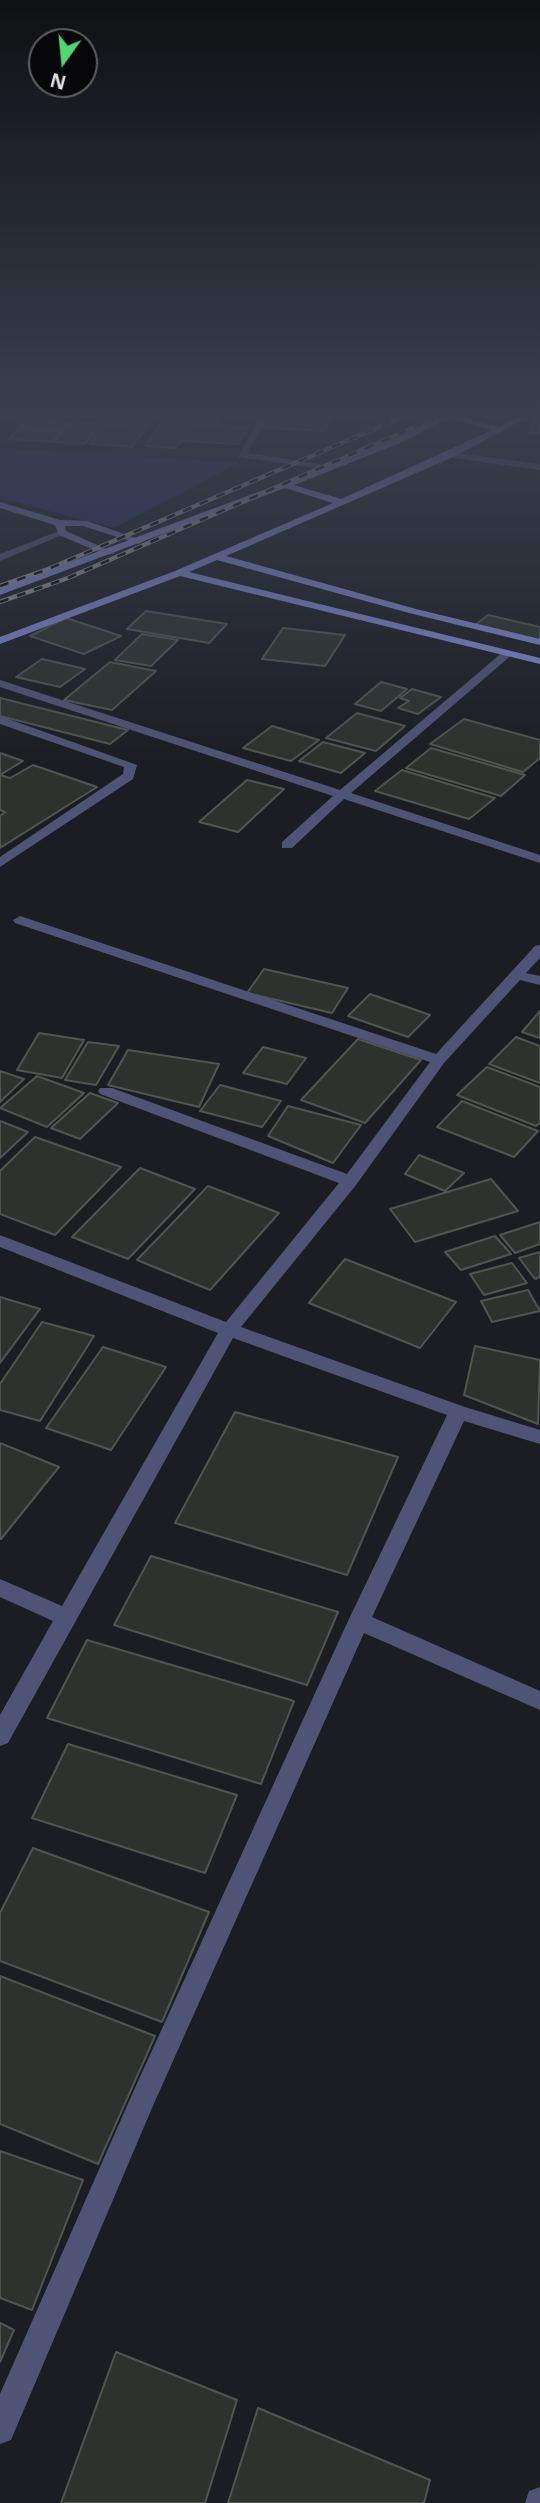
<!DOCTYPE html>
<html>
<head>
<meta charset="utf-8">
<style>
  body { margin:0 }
  #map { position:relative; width:540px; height:2503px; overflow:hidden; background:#1c1d22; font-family:"Noto Sans",sans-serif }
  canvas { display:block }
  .north { position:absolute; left:28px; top:28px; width:70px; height:70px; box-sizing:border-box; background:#070709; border:2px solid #5f5f61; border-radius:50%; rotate:195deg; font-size:19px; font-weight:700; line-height:28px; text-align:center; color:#e2e2e6 }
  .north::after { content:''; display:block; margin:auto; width:24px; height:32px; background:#4fd675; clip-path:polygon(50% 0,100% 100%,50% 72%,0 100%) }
</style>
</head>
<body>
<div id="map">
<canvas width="540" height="2503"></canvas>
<div class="north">N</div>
</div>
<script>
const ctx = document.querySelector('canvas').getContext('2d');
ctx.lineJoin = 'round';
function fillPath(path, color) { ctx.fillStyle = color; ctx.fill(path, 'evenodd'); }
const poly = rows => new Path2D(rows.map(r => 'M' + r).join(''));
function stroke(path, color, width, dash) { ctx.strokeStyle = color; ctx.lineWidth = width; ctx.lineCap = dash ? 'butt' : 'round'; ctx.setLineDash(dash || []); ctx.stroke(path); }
fillPath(poly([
  [0,448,239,463,114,528,0,498]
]), '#27285e');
const building = poly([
  [105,418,143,418,153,419,149,424,103,421,105,418],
  [165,418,221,418,217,424,164,420,165,418],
  [270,418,330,418,325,431,265,428,270,418],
  [534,418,540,418,540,434,529,433,534,418],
  [27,420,67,423,60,431,19,427,27,420],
  [71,422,102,424,85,444,54,442,71,422],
  [162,422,248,427,238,444,181,441,176,448,145,446,162,422],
  [105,424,146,427,132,447,90,444,105,424],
  [19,429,60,432,51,442,9,439,19,429],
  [146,611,227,624,209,643,127,629,146,611],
  [488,615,540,627,540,642,474,626,488,615],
  [66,618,121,636,84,654,30,636,66,618],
  [283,628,345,635,325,666,262,659,283,628],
  [142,634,178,640,151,666,115,660,142,634],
  [42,659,85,669,60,687,16,677,42,659],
  [110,662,156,671,112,710,64,700,110,662],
  [381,682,407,689,381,711,355,704,381,682],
  [412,689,441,697,418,714,398,708,409,701,400,698,412,689],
  [0,698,128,730,110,744,0,716,0,698],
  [357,713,405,726,376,751,326,738,357,713],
  [464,719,540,740,540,758,523,772,430,744,464,719],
  [272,726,319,740,291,761,243,748,272,726],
  [323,742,365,753,341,773,299,761,323,742],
  [431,748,525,775,501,796,406,768,431,748],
  [0,753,23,761,0,775,10,778,33,765,97,787,0,848,0,816,5,812,0,810,0,753],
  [402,770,495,798,469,819,375,791,402,770],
  [247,780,284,789,238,832,199,822,247,780],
  [264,969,348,988,332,1013,247,993,264,969],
  [370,994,430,1015,408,1037,348,1016,370,994],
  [540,1011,540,1038,522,1032,540,1011],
  [39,1033,84,1040,62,1078,17,1070,39,1033],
  [516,1037,540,1046,540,1083,489,1064,516,1037],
  [358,1039,421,1060,365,1123,301,1100,358,1039],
  [88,1042,119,1046,96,1085,65,1080,88,1042],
  [263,1047,306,1058,287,1084,243,1073,263,1047],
  [128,1050,219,1064,199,1107,108,1085,128,1050],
  [487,1067,540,1087,540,1123,536,1126,457,1095,487,1067],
  [0,1071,24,1079,0,1102,0,1071],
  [37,1076,84,1093,47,1127,0,1108,37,1076],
  [220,1085,281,1101,262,1127,200,1111,220,1085],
  [90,1093,118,1103,80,1139,51,1128,90,1093],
  [462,1101,538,1131,514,1157,437,1127,462,1101],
  [288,1106,361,1125,333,1163,268,1136,288,1106],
  [0,1121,28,1132,0,1158,0,1121],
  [35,1137,121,1167,55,1235,0,1214,0,1171,35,1137],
  [419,1155,464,1173,445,1191,405,1174,419,1155],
  [140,1168,195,1189,128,1259,72,1237,140,1168],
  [491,1179,518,1211,415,1242,390,1209,491,1179],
  [208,1186,279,1213,210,1290,137,1260,208,1186],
  [540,1222,540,1244,515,1253,500,1235,540,1222],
  [495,1236,511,1254,461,1270,445,1252,495,1236],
  [540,1252,540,1277,535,1279,519,1258,540,1252],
  [345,1259,456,1302,420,1348,309,1303,345,1259],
  [512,1263,527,1283,484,1295,470,1274,512,1263],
  [528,1290,540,1311,492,1322,481,1301,528,1290],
  [0,1297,40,1309,0,1363,0,1297],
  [42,1322,94,1336,40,1421,0,1410,0,1384,42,1322],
  [475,1346,540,1360,538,1424,464,1395,475,1346],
  [103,1347,166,1367,111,1450,46,1428,103,1347],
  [235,1412,398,1457,347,1575,175,1523,235,1412],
  [0,1443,59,1467,1,1539,0,1539,0,1443],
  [151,1556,338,1612,307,1685,114,1625,151,1556],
  [87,1640,294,1701,261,1784,47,1718,87,1640],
  [68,1744,237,1795,205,1873,32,1818,68,1744],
  [33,1848,209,1912,162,2022,0,1961,0,1913,33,1848],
  [0,1976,155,2036,98,2164,0,2124,0,1976],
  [0,2151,83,2180,32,2310,0,2298,0,2151],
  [0,2323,14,2330,0,2362,0,2323],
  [116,2352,237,2400,205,2503,61,2503,116,2352],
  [258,2408,430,2480,424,2503,228,2503,258,2408]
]);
fillPath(building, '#2e322e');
stroke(building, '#505551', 2);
fillPath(poly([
  [259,418,267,418,247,453,326,465,329,466,329,470,238,457,259,418],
  [450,452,540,464,540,470,447,457,445,455,450,452],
  [59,531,67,533,0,561,0,554,59,531],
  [504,651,514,653,351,793,540,855,540,863,344,799,292,848,282,848,282,842,333,796,0,687,0,680,340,790,504,651],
  [0,716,137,765,133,779,0,867,0,857,123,774,124,767,0,724,0,716],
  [20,916,436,1054,535,946,540,945,540,958,526,973,540,976,540,985,520,980,444,1063,356,1185,241,1327,465,1407,540,1430,540,1444,464,1421,372,1617,540,1691,540,1710,364,1633,152,2108,11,2440,0,2444,0,2394,134,2090,348,1621,447,1415,233,1338,8,1743,0,1746,0,1715,53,1621,0,1597,0,1579,62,1606,218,1333,0,1247,0,1235,226,1322,339,1183,100,1094,98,1091,100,1088,112,1088,347,1174,430,1062,15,923,13,920,20,916],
  [540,2487,540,2503,525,2503,529,2491,540,2487]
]), '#4f5476');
fillPath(poly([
  [0,502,60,520,87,521,144,541,139,544,83,526,65,526,66,531,115,553,106,555,59,535,55,525,0,508,0,502]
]), '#6c73a9');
fillPath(poly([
  [438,418,449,418,400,443,294,485,341,499,492,430,450,418,464,418,499,427,516,418,527,418,453,457,226,556,416,609,540,639,540,645,409,613,217,560,189,572,540,658,540,664,180,576,0,644,0,637,175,571,333,503,285,488,0,595,0,588,282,483,394,439,438,418]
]), '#828ad1');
const rail = poly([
  [0,586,46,570,400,418],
  [0,602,68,578,435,418]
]);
stroke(rail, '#99999d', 4.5);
stroke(rail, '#070709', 2.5, [9]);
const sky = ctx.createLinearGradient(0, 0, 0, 768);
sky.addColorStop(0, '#0f1013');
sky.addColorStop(0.54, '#3a404f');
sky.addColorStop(1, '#3a404f00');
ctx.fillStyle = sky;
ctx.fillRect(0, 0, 540, 768);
</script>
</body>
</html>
